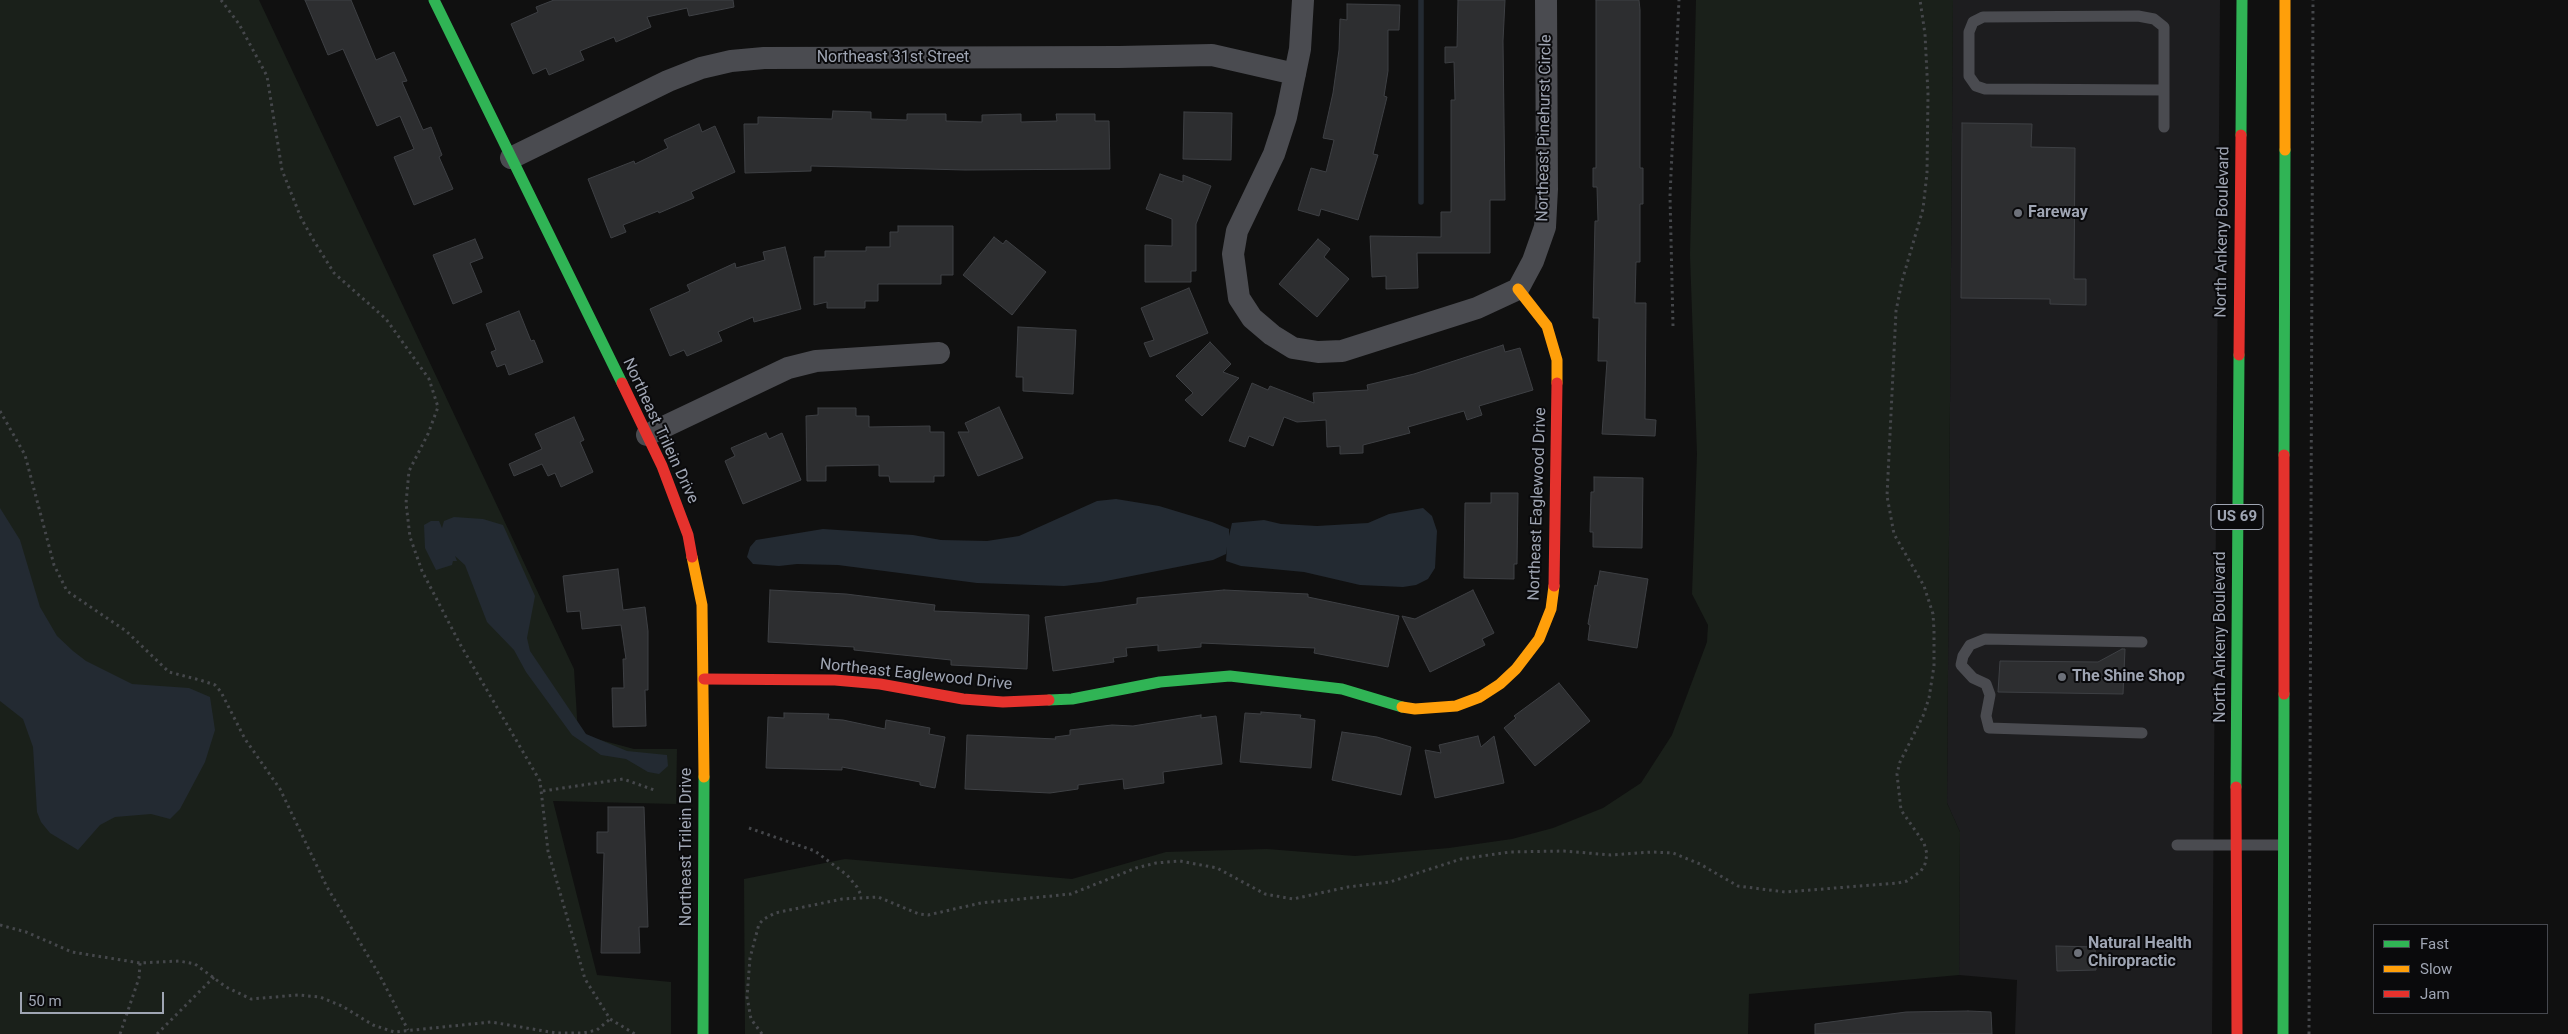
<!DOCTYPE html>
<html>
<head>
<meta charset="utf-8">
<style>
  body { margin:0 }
  #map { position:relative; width:2568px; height:1034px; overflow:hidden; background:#101010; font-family:Roboto,sans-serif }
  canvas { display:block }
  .legend { position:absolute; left:2373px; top:924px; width:175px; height:90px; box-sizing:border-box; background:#0a0a0c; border:1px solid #46484f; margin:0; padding:6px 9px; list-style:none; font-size:15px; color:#9fa5b3 }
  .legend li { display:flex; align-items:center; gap:10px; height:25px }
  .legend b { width:25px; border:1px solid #46484f }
  .scale { position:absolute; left:20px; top:992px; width:144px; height:22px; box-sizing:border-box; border:2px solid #9fa5b3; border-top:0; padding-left:6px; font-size:15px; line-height:18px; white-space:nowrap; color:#9fa5b3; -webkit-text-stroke:4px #0a0a0c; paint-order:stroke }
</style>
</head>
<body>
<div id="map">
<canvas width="2568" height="1034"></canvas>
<ul class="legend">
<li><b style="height:6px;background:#30b455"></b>Fast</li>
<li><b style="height:6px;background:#ff9f0a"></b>Slow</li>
<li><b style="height:6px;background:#e5322d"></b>Jam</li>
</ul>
<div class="scale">50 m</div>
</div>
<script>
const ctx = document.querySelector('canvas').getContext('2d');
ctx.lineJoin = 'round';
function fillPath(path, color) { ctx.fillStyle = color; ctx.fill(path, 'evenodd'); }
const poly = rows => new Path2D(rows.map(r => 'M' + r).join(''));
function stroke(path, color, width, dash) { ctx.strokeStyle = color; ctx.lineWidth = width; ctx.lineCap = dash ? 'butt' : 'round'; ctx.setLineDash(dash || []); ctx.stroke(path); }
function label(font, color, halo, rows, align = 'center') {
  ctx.font = font + ' Roboto,sans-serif'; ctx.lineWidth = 4; ctx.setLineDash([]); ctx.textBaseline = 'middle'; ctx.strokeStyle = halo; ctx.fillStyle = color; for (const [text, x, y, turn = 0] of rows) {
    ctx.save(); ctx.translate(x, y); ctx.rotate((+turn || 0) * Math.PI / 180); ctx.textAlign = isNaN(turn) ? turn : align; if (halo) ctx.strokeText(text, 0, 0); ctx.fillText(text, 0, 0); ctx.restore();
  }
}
fillPath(poly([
  [1953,0,2220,0,2212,1034,2015,1034,2017,980,1959,975,1960,832,1947,803]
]), '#1d1d1f');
fillPath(poly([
  [0,0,259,0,574,669,578,734,634,749,677,749,676,804,553,801,597,975,671,982,671,1034,0,1034],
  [1696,0,1953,0,1947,803,1960,832,1959,975,1749,994,1748,1034,745,1034,744,879,845,859,1072,879,1166,852,1267,849,1355,856,1449,848,1512,839,1553,828,1603,808,1641,783,1672,735,1707,642,1708,625,1692,594,1697,454,1690,255]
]), '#1a201a');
fillPath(poly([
  [1116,499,1159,506,1212,522,1229,529,1229,536,1232,523,1264,520,1281,524,1317,526,1368,523,1389,514,1423,508,1432,516,1437,531,1435,568,1428,579,1416,585,1403,587,1360,585,1304,572,1241,566,1226,561,1227,547,1226,554,1213,560,1101,582,1064,586,977,583,838,565,797,564,779,566,753,564,747,557,750,547,756,540,823,529,913,535,941,540,987,541,1019,536,1097,501],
  [0,508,20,540,40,607,57,636,73,651,86,661,132,684,189,688,210,697,215,730,205,762,180,809,170,819,151,814,115,817,100,825,78,850,50,833,41,822,37,812,33,747,23,719,0,701],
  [454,517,483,519,503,525,535,596,527,638,530,651,586,734,627,751,667,755,668,766,659,774,648,772,626,759,601,755,572,735,526,672,514,650,487,622,465,565,455,556,457,561,453,561,452,565,436,570,425,548,424,525,431,521,439,521,442,528,444,521]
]), '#232a32');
stroke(poly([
  [1421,202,1421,0]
]), '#232a32', 5.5);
const building = poly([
  [305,0,351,0,376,60,394,52,407,81,402,82,423,130,431,127,442,155,439,157,453,189,414,205,394,157,414,149,400,116,377,126,343,49,328,55,305,0],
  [554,0,733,0,734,7,689,16,687,8,647,17,651,27,616,42,614,37,580,51,584,60,549,75,546,68,533,74,511,24,538,12,536,7,554,0],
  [1458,0,1505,0,1503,41,1505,200,1490,200,1490,253,1417,253,1418,288,1386,289,1386,276,1372,277,1370,236,1441,237,1441,212,1451,212,1451,100,1455,100,1454,62,1445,63,1445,47,1457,47,1458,0],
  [1596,0,1639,0,1640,10,1640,168,1643,168,1643,204,1640,204,1640,262,1636,262,1635,303,1646,303,1645,419,1656,420,1655,436,1602,434,1607,361,1598,361,1599,318,1593,318,1595,221,1598,221,1597,187,1593,187,1593,168,1596,168,1596,0],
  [1347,4,1400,5,1399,30,1388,30,1388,71,1384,96,1387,97,1373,154,1378,155,1358,220,1321,209,1319,216,1298,210,1311,168,1326,172,1334,140,1323,138,1333,93,1339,50,1340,19,1347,20,1347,4],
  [833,111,871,112,871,119,907,120,907,114,946,114,946,121,982,122,982,115,1021,114,1021,122,1057,121,1056,114,1095,114,1095,121,1109,121,1110,169,965,170,811,166,811,171,745,173,744,124,758,124,758,117,832,119,833,111],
  [1184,112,1232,113,1231,160,1183,159,1184,112],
  [1962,123,2032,124,2031,147,2075,148,2074,279,2086,279,2086,305,2050,304,2050,299,1961,298,1962,123],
  [699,124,702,132,715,126,735,172,691,192,694,198,659,213,658,211,623,225,626,232,611,238,588,179,634,161,635,164,668,148,664,140,699,124],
  [1160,174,1183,182,1183,175,1211,186,1196,224,1196,271,1191,271,1191,282,1145,282,1145,245,1172,246,1172,219,1146,209,1160,174],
  [898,226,953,226,953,275,941,275,941,284,878,284,878,301,865,301,865,308,827,308,827,302,814,305,814,257,825,257,825,251,866,251,866,247,890,247,890,232,898,232,898,226],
  [994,237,1003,244,1006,240,1046,272,1012,315,963,275,994,237],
  [475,239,483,258,470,263,482,292,453,304,433,255,475,239],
  [1318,239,1330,249,1324,257,1349,279,1317,317,1279,284,1318,239],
  [785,247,801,309,754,322,753,317,718,332,722,341,687,356,684,350,670,356,650,309,690,291,687,285,735,263,736,268,765,260,763,252,785,247],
  [1189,288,1208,333,1150,357,1144,343,1154,340,1141,308,1189,288],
  [519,311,531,341,534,340,543,362,509,375,505,364,497,367,491,352,496,350,486,324,519,311],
  [1018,327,1076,330,1073,394,1023,391,1023,377,1016,377,1018,327],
  [1210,342,1231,364,1223,372,1239,378,1202,416,1185,400,1193,393,1176,376,1210,342],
  [1503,345,1505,352,1520,348,1533,390,1479,406,1482,415,1467,420,1464,411,1408,427,1410,433,1363,445,1363,453,1340,454,1340,446,1327,447,1326,420,1297,422,1284,417,1273,446,1249,436,1245,447,1229,441,1252,383,1268,390,1270,386,1314,403,1313,393,1368,390,1367,385,1414,374,1503,345],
  [999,407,1023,458,978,476,958,432,969,432,965,423,999,407],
  [818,408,856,408,856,416,869,416,869,427,930,426,930,432,944,432,944,476,934,476,934,482,890,482,889,476,879,476,879,465,826,466,826,481,807,481,806,416,818,415,818,408],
  [574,417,584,440,580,442,593,472,561,487,555,473,548,476,542,464,514,476,509,464,542,449,535,434,574,417],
  [766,433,769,439,782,433,801,480,743,504,725,461,735,456,731,448,766,433],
  [1594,477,1643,478,1642,548,1593,547,1593,532,1590,532,1591,492,1594,492,1594,477],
  [1491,493,1518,493,1517,564,1514,564,1514,579,1464,578,1465,503,1491,503,1491,493],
  [618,569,623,610,645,607,648,631,648,690,645,690,646,726,613,727,612,688,624,688,623,659,626,659,621,625,582,629,580,611,567,612,563,576,618,569],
  [1600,571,1648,579,1637,648,1588,640,1590,625,1588,624,1595,585,1597,586,1600,571],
  [770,590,846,594,935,605,934,611,1029,615,1027,669,951,665,951,660,854,650,854,647,768,642,770,590],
  [1224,590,1308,594,1308,597,1399,616,1388,667,1314,653,1315,648,1201,643,1201,647,1158,651,1158,645,1126,648,1127,656,1113,658,1114,662,1053,671,1045,617,1137,604,1137,598,1224,590],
  [1473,590,1494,633,1482,639,1485,645,1430,672,1402,616,1415,619,1473,590],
  [2122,649,2125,649,2123,694,1998,692,2000,661,2098,662,2122,649],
  [1559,683,1590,721,1535,766,1504,728,1516,718,1514,716,1559,683],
  [1261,712,1301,715,1300,718,1315,720,1311,768,1240,762,1245,713,1261,714,1261,712],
  [784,713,829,714,828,719,843,720,885,729,886,720,930,728,929,734,945,737,935,788,920,785,920,782,842,767,842,770,766,768,768,717,784,718,784,713],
  [1201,715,1201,718,1216,716,1222,764,1163,772,1164,783,1124,789,1123,779,1078,785,1078,789,1050,793,965,789,967,735,1056,739,1055,737,1070,735,1070,730,1112,725,1133,726,1201,715],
  [1342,732,1377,737,1411,747,1401,795,1332,780,1342,732],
  [1478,736,1481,747,1494,736,1504,783,1435,798,1425,750,1441,753,1439,745,1478,736],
  [608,807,644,807,648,927,639,927,640,953,601,953,604,853,597,853,597,832,608,832,608,807],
  [2056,946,2095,947,2096,970,2057,971,2056,946],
  [1968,1011,1991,1012,1992,1034,1815,1034,1815,1024,1906,1012,1968,1011]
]);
fillPath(building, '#2d2e30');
stroke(building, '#3e4044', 1);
stroke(poly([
  [221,0,239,24,267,76,282,170,301,218,314,241,334,273,386,319,429,379,438,407,428,434,409,471,406,503,410,537,422,571,460,644,540,781,548,851,585,979,610,1019,635,1034],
  [1673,326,1670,196,1679,0],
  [0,411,25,455,54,565,67,591,126,631,169,672,200,680,215,685,221,692,245,739,280,789,327,887,380,976,408,1030],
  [543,791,623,779,657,791],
  [749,828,815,851,847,875,857,887,862,897],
  [0,925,26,932,72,952,140,963,179,961,195,964,226,987,251,999,298,995,320,997,342,1006,373,1025,394,1032,491,1022,556,1033,583,1033,597,1030,610,1019],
  [120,1034,139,978,140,963],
  [157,1034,214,977],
  [762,1034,751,1019,747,997,750,958,759,924,764,919,775,913,842,899,878,897,919,914,928,915,981,903,1071,894,1136,868,1156,863,1180,861,1217,868,1265,894,1293,899,1348,887,1390,882,1461,859,1510,852,1564,851,1611,855,1652,852,1673,853,1700,864,1738,886,1785,892,1898,883,1907,881,1921,871,1925,864,1927,854,1924,843,1901,810,1897,774,1900,762,1923,716,1929,698,1934,666,1934,630,1933,614,1924,586,1894,534,1887,496,1896,311,1902,281,1923,209,1927,173,1928,94,1925,34,1920,0],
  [2309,1034,2313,0]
]), '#45474b', 3, [2.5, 4]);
stroke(poly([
  [2164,90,1985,89,1976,86,1969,76,1969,32,1973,22,1983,17,2138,16,2154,19,2164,27,2164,127],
  [2142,733,1989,728,1986,716,1990,695,1986,684,1973,678,1961,665,1963,656,1970,645,1985,639,2142,642],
  [2177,845,2283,845]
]), '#4a4b50', 11);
stroke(poly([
  [1303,0,1300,49,1286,117,1274,154,1237,231,1233,254,1239,298,1252,318,1272,335,1293,348,1318,352,1342,351,1477,308,1518,289,1533,261,1545,227,1547,189,1546,0],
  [511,158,668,81,701,68,731,61,764,58,1119,57,1212,55,1295,74],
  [647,435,788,368,816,361,939,353]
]), '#4a4b50', 22);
stroke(poly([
  [434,0,622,383],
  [2241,135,2242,0],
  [2284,455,2285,150],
  [1049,700,1072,699,1160,682,1230,676,1342,689,1402,707],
  [2236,787,2239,355],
  [703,1034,704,777],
  [2283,1034,2284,694]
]), '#30b455', 11);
stroke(poly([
  [2285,150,2285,0],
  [1518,289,1547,326,1557,360,1557,383],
  [692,557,702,605,704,777],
  [1402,707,1415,709,1456,706,1480,697,1500,684,1516,669,1539,639,1551,609,1554,586]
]), '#ff9f0a', 11);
stroke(poly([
  [2239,355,2241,135],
  [622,383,662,466,688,535,692,557],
  [1554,586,1557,383],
  [704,679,835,680,880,684,963,699,1003,702,1049,700],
  [2284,694,2284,455],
  [2236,787,2237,1034]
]), '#e5322d', 11);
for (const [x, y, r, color] of [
  [2018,213,5,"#6d717a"],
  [2062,677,5,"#6d717a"],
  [2078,953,5,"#6d717a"]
]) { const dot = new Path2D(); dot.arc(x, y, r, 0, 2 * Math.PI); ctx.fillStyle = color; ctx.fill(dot); stroke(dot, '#0a0a0c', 2); }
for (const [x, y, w] of [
  [2237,517,52]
]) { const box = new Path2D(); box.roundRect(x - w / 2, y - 12.5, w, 25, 4); ctx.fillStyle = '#0a0a0c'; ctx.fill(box); stroke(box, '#9fa5b3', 1); }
label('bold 15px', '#9fa5b3', null, [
  ["US 69",2237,517]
]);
label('16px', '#9fa5b3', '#0a0a0c', [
  ["Northeast 31st Street",893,58],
  ["Northeast Pinehurst Circle",1545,128,-89],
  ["North Ankeny Boulevard",2223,232,-89],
  ["Northeast Trilein Drive",660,431,65],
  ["Northeast Eaglewood Drive",1538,504,-88],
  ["North Ankeny Boulevard",2221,637,-90],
  ["Northeast Eaglewood Drive",916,675,6],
  ["Northeast Trilein Drive",687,847,-90]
]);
label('bold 16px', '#9fa5b3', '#0a0a0c', [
  ["Fareway",2028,213],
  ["The Shine Shop",2072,677],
  ["Natural Health",2088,944],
  ["Chiropractic",2088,962]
], 'left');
</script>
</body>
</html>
